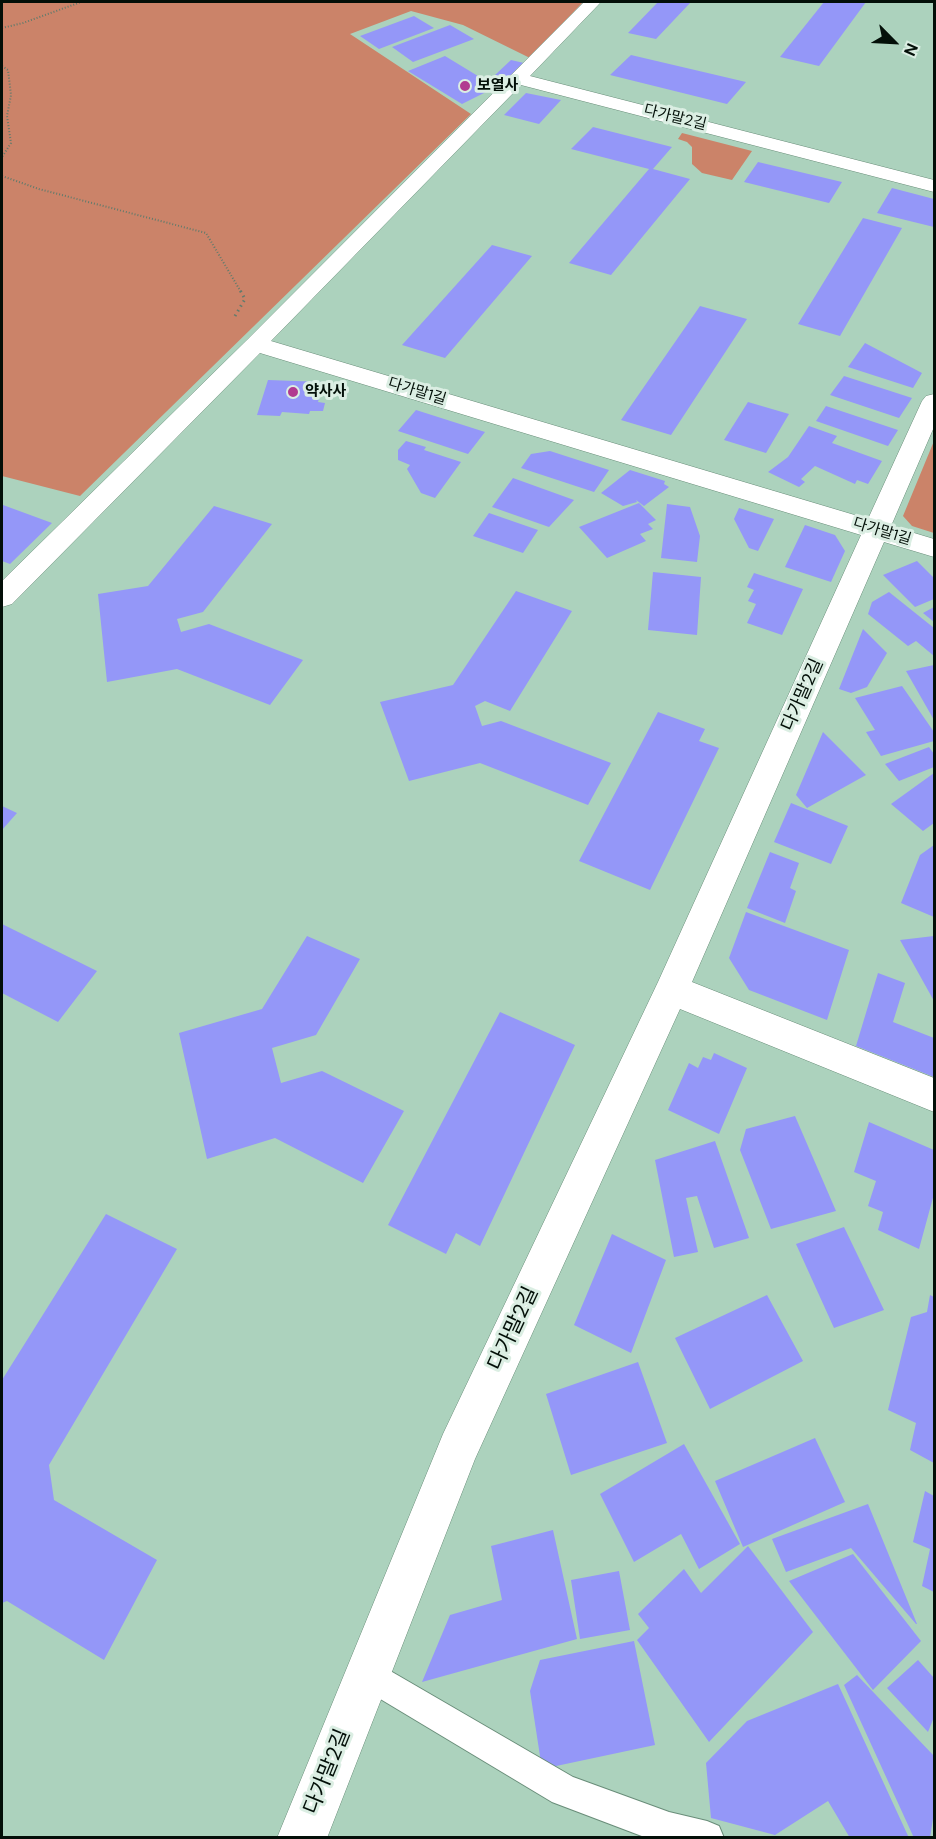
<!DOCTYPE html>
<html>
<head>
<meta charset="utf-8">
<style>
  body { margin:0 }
  #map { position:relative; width:936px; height:1839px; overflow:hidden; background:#acd2bd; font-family:"DM Sans",sans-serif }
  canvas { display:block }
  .frame { position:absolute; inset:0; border:3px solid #030f08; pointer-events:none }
  .north { position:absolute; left:864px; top:12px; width:60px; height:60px; -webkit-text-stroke:4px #dbeee3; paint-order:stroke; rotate:114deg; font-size:16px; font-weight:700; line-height:24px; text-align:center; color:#030f08 }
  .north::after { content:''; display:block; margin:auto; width:21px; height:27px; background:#030f08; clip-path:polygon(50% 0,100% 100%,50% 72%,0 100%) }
</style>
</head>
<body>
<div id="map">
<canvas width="936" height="1839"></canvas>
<div class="frame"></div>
<div class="north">N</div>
</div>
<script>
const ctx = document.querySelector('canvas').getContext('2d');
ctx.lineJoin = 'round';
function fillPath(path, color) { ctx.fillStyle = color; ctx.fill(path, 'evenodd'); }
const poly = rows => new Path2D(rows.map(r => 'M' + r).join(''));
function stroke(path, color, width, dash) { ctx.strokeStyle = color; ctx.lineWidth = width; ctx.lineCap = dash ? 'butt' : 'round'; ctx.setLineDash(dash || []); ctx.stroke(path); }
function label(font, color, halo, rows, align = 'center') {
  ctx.font = font + ' "DM Sans","Noto Sans KR",sans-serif'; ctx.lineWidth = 6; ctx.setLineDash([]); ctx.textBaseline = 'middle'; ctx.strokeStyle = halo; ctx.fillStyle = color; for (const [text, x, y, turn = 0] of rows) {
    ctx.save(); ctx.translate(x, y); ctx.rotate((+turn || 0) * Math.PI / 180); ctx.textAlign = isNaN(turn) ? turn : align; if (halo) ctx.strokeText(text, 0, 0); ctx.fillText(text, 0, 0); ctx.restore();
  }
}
fillPath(poly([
  [2,2,583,2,530,58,463,25,411,11,350,34,471,114,80,496,2,476],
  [682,133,752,151,732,180,702,173,692,164,692,147,687,142,678,139],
  [934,441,934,533,912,526,903,516]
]), '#cb8369');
fillPath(poly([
  [658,2,691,2,656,39,628,33],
  [824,2,866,2,819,66,780,57],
  [414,16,434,28,379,49,360,36],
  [450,25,474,39,413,62,392,47],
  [631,55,746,82,727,104,610,75],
  [445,56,496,87,462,104,408,71],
  [511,60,524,63,508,79,495,75],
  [526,93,561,100,539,124,504,115],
  [593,127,672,147,653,169,690,179,611,275,569,263,649,169,571,149],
  [758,162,842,182,829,203,744,182],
  [892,188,934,199,934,227,877,213],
  [863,218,902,228,840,336,798,324],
  [492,245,532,256,445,358,402,345],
  [700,306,747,319,671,435,621,420],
  [865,343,922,373,913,388,848,367],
  [844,376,912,398,899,418,830,395],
  [268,380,324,382,318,402,325,403,323,411,310,411,309,414,282,412,280,416,257,415],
  [748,402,789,414,766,453,724,440],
  [826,406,898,430,888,446,816,421],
  [416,410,485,432,468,454,398,431],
  [809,426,837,436,832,443,882,461,868,484,857,480,855,484,815,466,801,479,805,482,799,487,768,472,788,457],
  [406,441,426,447,424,450,461,462,435,498,421,493,407,469,410,465,398,460,398,450],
  [550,451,609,470,594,492,521,468,531,454],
  [630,470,665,481,664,484,669,487,644,506,636,500,637,502,623,506,601,493],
  [513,478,574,500,549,527,492,507],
  [639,503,656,520,648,524,653,529,640,534,646,541,607,558,579,527],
  [667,504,690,507,700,536,697,562,661,558],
  [3,505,52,523,10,564,2,561],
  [214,506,272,524,203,612,177,619,181,632,209,624,303,660,270,705,177,669,107,682,98,594,148,586],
  [739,508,774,519,758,551,749,548,734,519],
  [489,513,538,530,523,553,473,536],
  [805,525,835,535,845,551,831,582,785,567],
  [917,561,934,578,934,599,915,607,883,575],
  [653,572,701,577,697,635,648,630],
  [754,573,803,589,782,635,747,623,756,604,748,601,754,590,747,587],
  [516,591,572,611,510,711,485,701,475,706,482,726,501,721,611,763,588,805,480,763,409,781,380,702,453,685],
  [889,592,934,628,934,656,916,641,908,646,868,614,872,602],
  [934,607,934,622,923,613],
  [863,629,887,653,867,687,851,693,839,689],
  [934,665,934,720,906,671],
  [902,686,934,732,934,741,881,756,866,732,875,730,855,698],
  [658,712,705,729,699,741,719,748,650,890,579,861],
  [823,732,866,775,807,808,796,795],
  [929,747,934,754,934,767,899,781,885,764],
  [934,773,934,823,923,831,891,804],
  [791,803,848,826,831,864,774,842],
  [2,806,17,813,2,830],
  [934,845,934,917,901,903,920,855],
  [770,852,799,863,790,888,796,891,785,923,747,908],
  [746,912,849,950,827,1020,749,990,729,958],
  [2,924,97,971,58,1022,2,993],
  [307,936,360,959,316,1035,272,1048,281,1083,322,1071,404,1111,363,1183,275,1138,207,1159,179,1033,262,1009],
  [934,936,934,1001,900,940],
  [878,973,905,983,893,1022,934,1038,934,1077,856,1046],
  [500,1012,575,1045,480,1246,456,1233,446,1254,388,1225],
  [714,1053,747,1068,719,1134,668,1110,689,1063,698,1068,703,1057,711,1060],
  [795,1116,836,1211,771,1229,740,1150,746,1129],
  [869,1122,934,1150,934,1194,919,1249,878,1230,883,1212,868,1206,876,1181,854,1172],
  [715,1141,749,1238,714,1248,697,1196,686,1198,698,1252,674,1257,655,1160],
  [106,1214,177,1249,49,1465,54,1500,157,1560,104,1660,7,1601,2,1603,2,1380],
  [844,1227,884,1310,834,1328,796,1244],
  [612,1234,666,1260,631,1353,574,1325],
  [767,1295,803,1361,710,1409,675,1338],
  [930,1295,934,1297,934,1463,910,1450,916,1423,888,1410,911,1317,927,1312],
  [638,1362,667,1443,571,1475,546,1394],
  [815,1438,845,1502,743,1547,715,1481],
  [684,1444,740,1544,699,1569,681,1534,634,1562,600,1494],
  [925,1491,934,1496,934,1592,922,1586,930,1549,913,1542],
  [868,1504,917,1624,916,1624,851,1548,786,1572,772,1539],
  [553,1530,577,1639,422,1682,450,1615,502,1600,491,1546],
  [748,1546,813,1632,709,1742,637,1640,649,1628,638,1614,684,1569,701,1593],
  [853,1554,921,1641,873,1690,789,1581],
  [619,1571,630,1630,580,1639,571,1580],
  [634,1641,655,1745,542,1769,530,1691,540,1660],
  [918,1660,934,1678,934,1717,928,1732,887,1688],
  [857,1675,934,1756,934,1812,930,1838,914,1838,844,1685],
  [838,1684,909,1838,850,1838,828,1801,775,1835,711,1818,706,1763,747,1721]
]), '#9497f8');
const service = poly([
  [368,1658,573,1777,669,1812,707,1821,719,1826,724,1838,647,1838,552,1802,357,1685,352,1674,357,1663,368,1658]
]);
const minor = poly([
  [584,2,601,2,530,76,934,180,934,192,521,85,271,341,868,519,922,401,926,396,934,394,934,427,891,526,934,539,934,557,884,542,692,982,934,1078,934,1112,680,1009,475,1459,327,1838,277,1838,443,1434,658,982,861,535,260,353,12,604,2,607,2,581,248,339,584,2]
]);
stroke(service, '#698d79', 2);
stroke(minor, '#698d79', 1);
stroke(poly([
  [2,28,23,23,81,2],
  [2,66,8,70,11,95,7,116,11,143,2,157],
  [2,176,39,189,206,233,241,292]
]), '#617b6c', 2, [1, 2]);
stroke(poly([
  [235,316,245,299,240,290]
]), '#617b6c', 3, [1.5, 4]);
fillPath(service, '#fff');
fillPath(minor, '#fff');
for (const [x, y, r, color] of [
  [465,86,6,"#b13a90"],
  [293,392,6,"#b13a90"]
]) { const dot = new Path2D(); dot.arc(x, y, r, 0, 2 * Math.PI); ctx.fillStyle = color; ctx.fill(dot); stroke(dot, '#dbeee3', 2); }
label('bold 15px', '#030f08', '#dbeee3', [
  ["보열사",477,86],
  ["약사사",305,392]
], 'left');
label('15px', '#030f08', '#dbeee3', [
  ["다가말2길",675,118,14],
  ["다가말1길",417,392,17],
  ["다가말1길",882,532,17]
]);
label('18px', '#030f08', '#dbeee3', [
  ["다가말2길",803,695,-66]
]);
label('21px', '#030f08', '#dbeee3', [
  ["다가말2길",514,1329,-65],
  ["다가말2길",328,1772,-68]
]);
</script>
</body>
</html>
